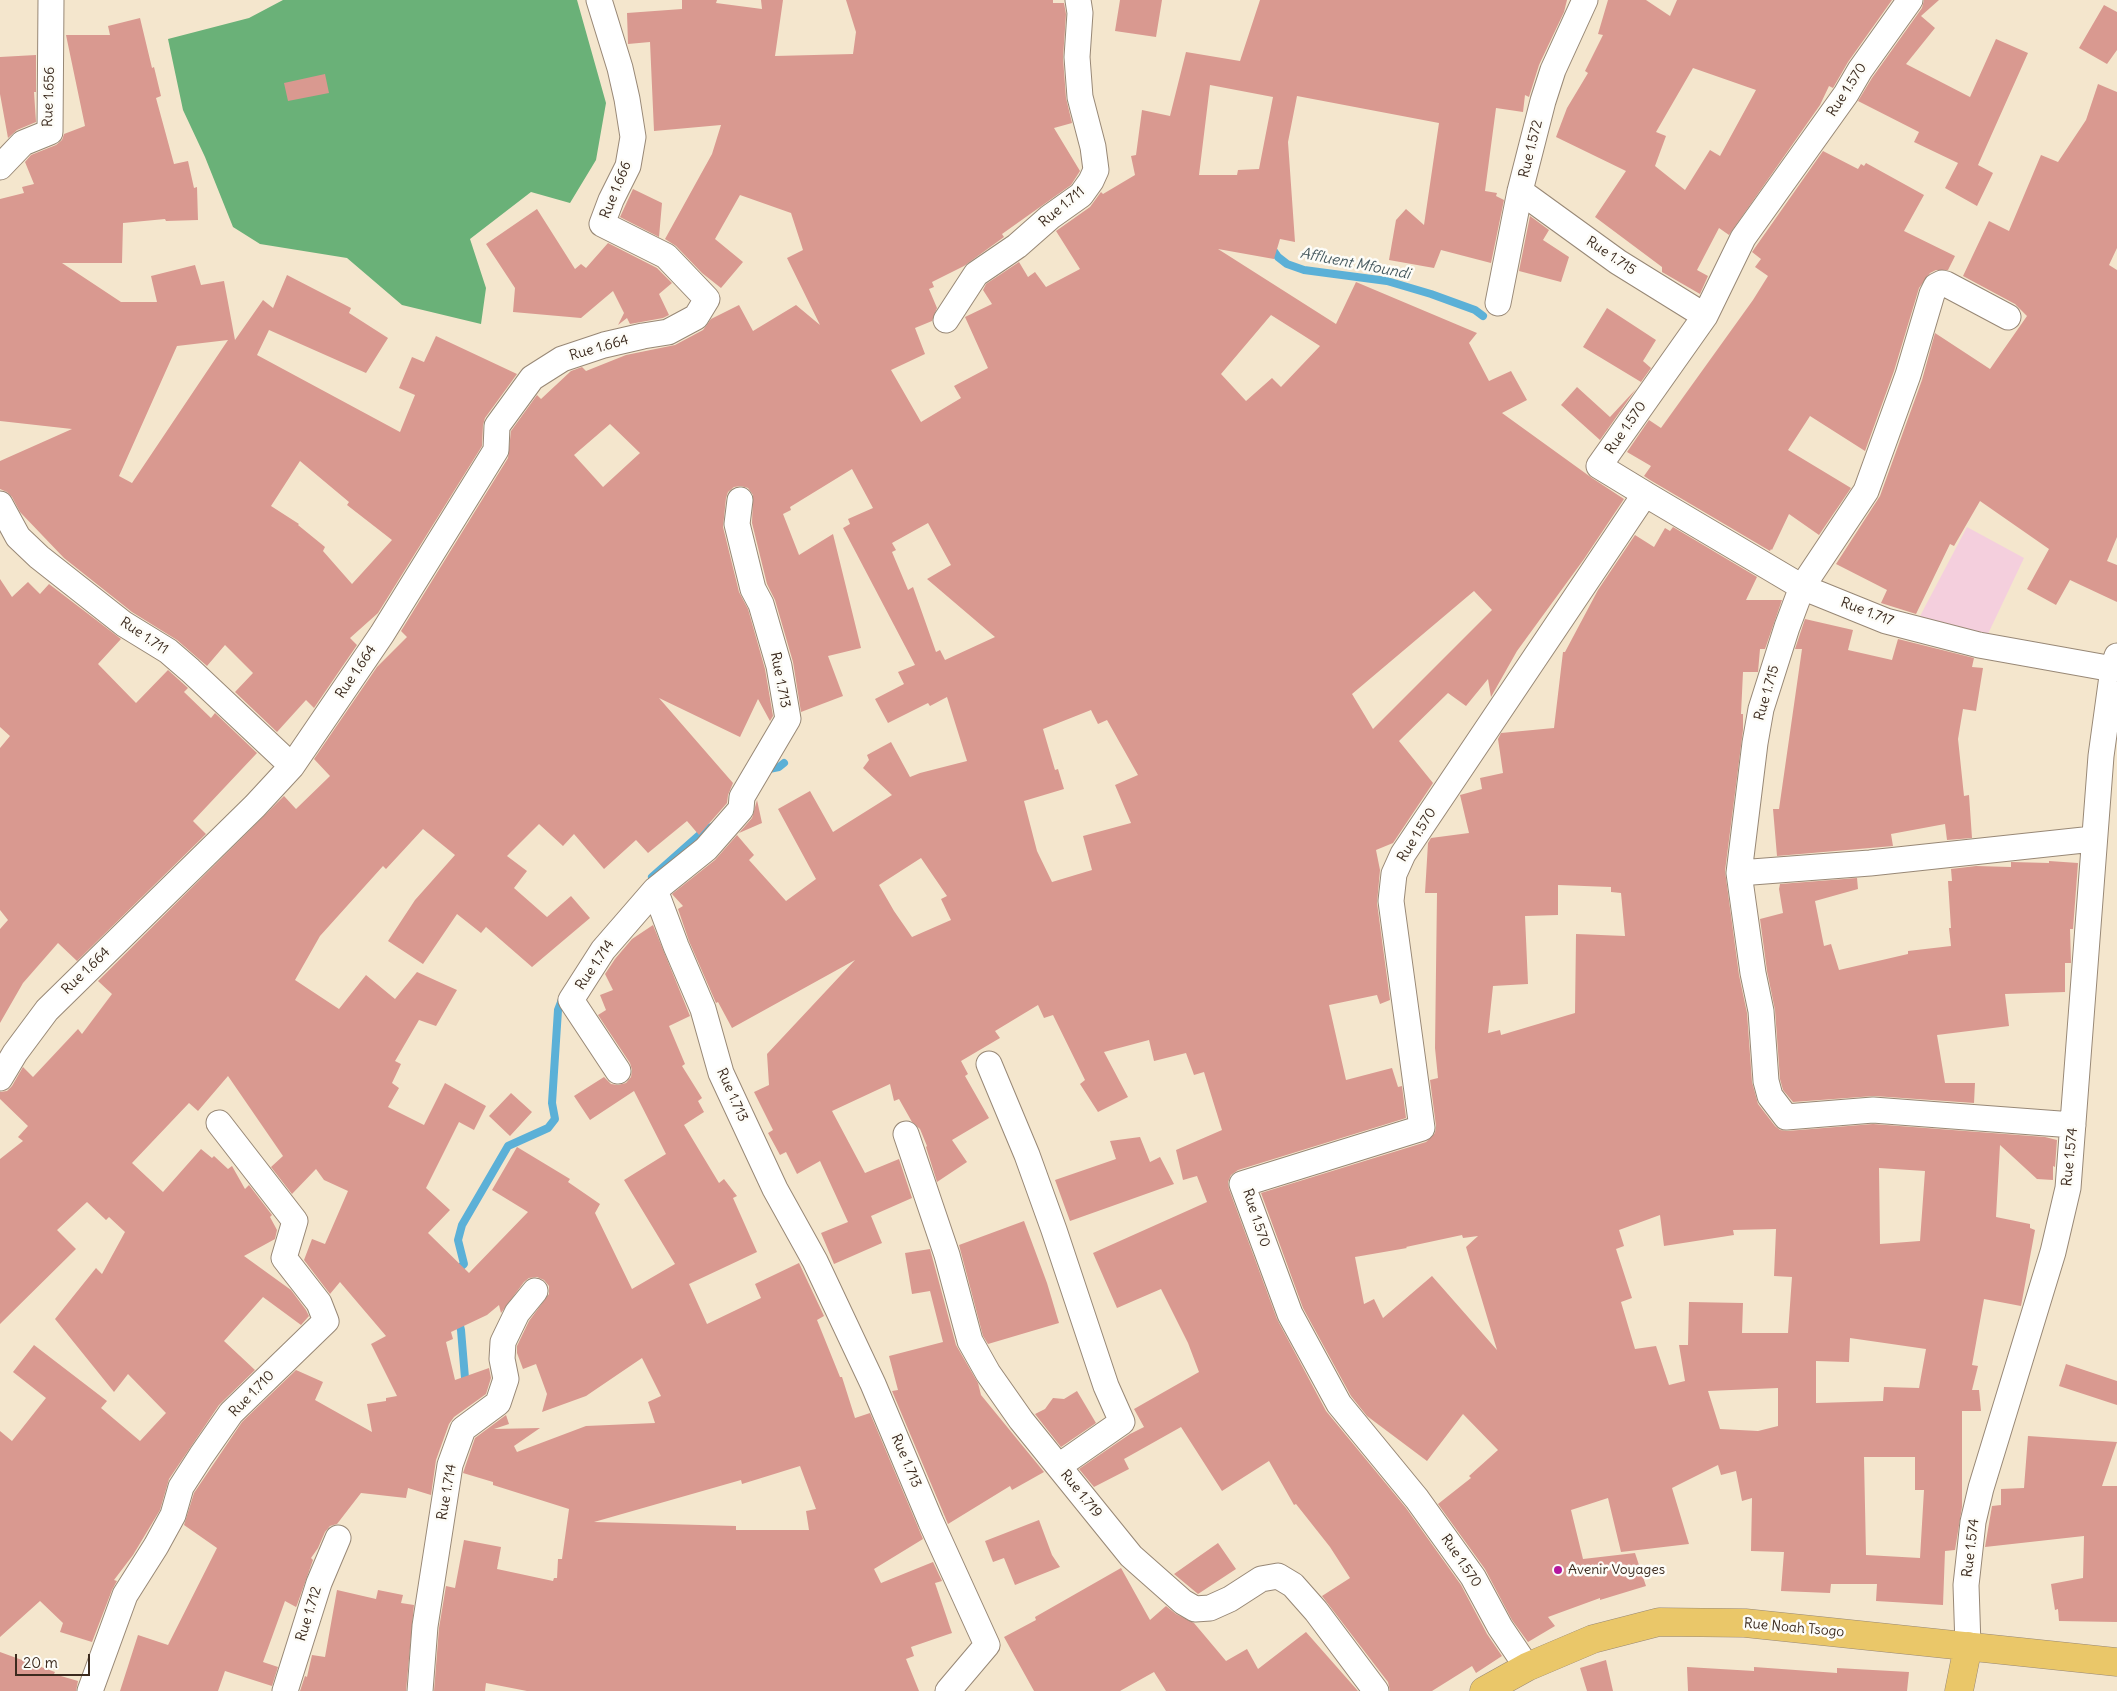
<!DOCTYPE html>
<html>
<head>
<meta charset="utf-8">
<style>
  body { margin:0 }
  #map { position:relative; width:2117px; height:1691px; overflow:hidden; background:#f4e6cd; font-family:Delius,sans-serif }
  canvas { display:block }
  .scale { position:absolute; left:15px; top:1654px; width:75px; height:22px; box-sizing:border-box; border:2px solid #3b2a1e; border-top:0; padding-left:6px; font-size:15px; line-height:18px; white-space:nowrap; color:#3b2a1e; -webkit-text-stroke:4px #fdfcf7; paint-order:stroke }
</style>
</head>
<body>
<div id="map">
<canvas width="2117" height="1691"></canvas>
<div class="scale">20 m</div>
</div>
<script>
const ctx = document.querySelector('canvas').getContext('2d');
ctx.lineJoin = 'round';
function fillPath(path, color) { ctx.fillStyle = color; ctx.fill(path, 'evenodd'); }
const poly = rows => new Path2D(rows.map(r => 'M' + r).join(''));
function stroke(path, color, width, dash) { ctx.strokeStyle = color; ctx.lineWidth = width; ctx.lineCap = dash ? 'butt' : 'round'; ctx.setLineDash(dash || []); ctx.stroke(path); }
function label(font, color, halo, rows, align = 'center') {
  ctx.font = font + ' Delius,sans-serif'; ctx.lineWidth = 5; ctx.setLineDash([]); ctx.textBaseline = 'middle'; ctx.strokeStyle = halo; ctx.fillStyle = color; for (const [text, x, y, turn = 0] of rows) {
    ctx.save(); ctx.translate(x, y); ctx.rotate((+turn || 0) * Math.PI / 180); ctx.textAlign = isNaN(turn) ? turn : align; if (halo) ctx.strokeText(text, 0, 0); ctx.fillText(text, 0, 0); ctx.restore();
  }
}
fillPath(poly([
  [1967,527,2024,558,1987,636,1919,618]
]), '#f4cfdd');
fillPath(poly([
  [283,0,577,0,606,103,596,160,570,203,531,192,470,239,486,288,481,324,402,305,347,258,260,244,233,227,205,157,183,110,168,39,249,18]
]), '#6ab178');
stroke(poly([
  [1271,247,1278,257,1287,264,1304,270,1387,281,1431,294,1475,310,1483,316],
  [764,770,779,767,784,763],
  [652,877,705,830,716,825],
  [455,1272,464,1264,458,1240,462,1225,508,1146,548,1128,555,1119,552,1103,558,1010,563,997],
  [458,1318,461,1330,465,1378]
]), '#5bb0d7', 8);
fillPath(poly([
  [682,0,717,0,716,3,762,9,761,0,783,0,775,56,853,54,856,32,846,0,1053,0,1053,3,1064,3,1066,14,1063,58,1066,98,1072,123,1054,128,1080,171,1071,185,1002,234,1004,237,964,266,932,282,934,287,929,289,937,308,932,321,915,328,925,354,891,370,921,422,961,398,954,386,988,368,965,317,992,304,983,290,986,284,1019,262,1028,277,1035,272,1046,287,1080,269,1056,231,1090,207,1101,192,1103,194,1135,175,1131,156,1136,155,1142,110,1170,116,1186,52,1240,61,1260,0,1567,0,1564,12,1539,65,1529,97,1525,95,1523,112,1496,108,1485,191,1497,193,1496,196,1504,200,1491,263,1441,250,1434,268,1389,260,1396,220,1406,209,1424,225,1439,123,1297,96,1288,142,1295,242,1280,239,1274,259,1218,249,1336,324,1356,282,1477,333,1469,343,1489,381,1511,371,1527,400,1502,413,1592,478,1624,499,1584,559,1517,651,1491,697,1488,679,1466,706,1448,693,1399,741,1433,783,1393,843,1376,850,1380,870,1377,903,1390,1000,1380,1004,1377,995,1329,1005,1346,1080,1392,1068,1398,1087,1402,1086,1406,1118,1238,1170,1231,1175,1228,1182,1229,1189,1277,1319,1326,1411,1406,1508,1461,1585,1487,1634,1502,1656,1476,1673,1472,1666,1432,1691,1390,1691,1388,1682,1322,1596,1350,1578,1330,1547,1296,1504,1294,1505,1269,1461,1222,1491,1181,1427,1124,1459,1129,1469,1094,1487,1079,1469,1130,1434,1144,1427,1134,1409,1199,1372,1188,1343,1161,1289,1117,1308,1093,1253,1207,1202,1197,1176,1183,1180,1176,1150,1222,1130,1204,1072,1194,1075,1186,1053,1154,1061,1149,1040,1104,1052,1128,1097,1098,1112,1080,1084,1085,1080,1053,1015,1044,1018,1038,1005,995,1031,1000,1038,961,1061,968,1074,965,1076,989,1118,952,1140,967,1162,937,1182,926,1147,927,1146,920,1129,912,1122,899,1099,894,1101,890,1084,832,1111,865,1173,899,1159,912,1198,871,1216,882,1243,834,1264,821,1233,848,1222,820,1161,797,1174,786,1152,780,1155,768,1133,773,1130,754,1092,769,1085,767,1054,855,960,732,1028,718,1002,716,1003,689,941,678,909,683,906,672,894,715,860,737,835,754,855,749,860,786,901,816,879,778,809,810,791,833,832,892,795,863,768,869,760,867,755,891,742,910,777,920,773,967,761,947,697,930,706,928,703,888,723,875,699,904,684,898,672,915,665,843,528,850,524,848,519,873,508,852,469,790,507,791,510,783,514,799,555,833,534,861,648,828,656,843,696,801,712,793,662,775,600,767,584,752,523,753,495,748,488,741,486,734,487,728,492,726,498,723,527,739,592,748,609,765,669,773,716,770,721,758,699,740,737,659,698,733,783,728,795,727,803,699,835,687,821,648,853,636,840,604,869,574,834,563,846,539,824,507,856,527,871,514,888,547,917,571,896,590,918,532,967,486,927,481,933,457,914,423,964,388,941,415,900,455,855,423,829,386,869,383,866,320,936,295,980,339,1009,366,975,395,999,417,972,457,990,436,1026,419,1020,395,1061,401,1064,392,1083,399,1088,388,1107,424,1125,445,1083,486,1106,474,1130,459,1122,426,1188,450,1210,428,1233,469,1273,528,1212,492,1190,517,1147,570,1179,568,1182,600,1204,595,1213,632,1289,675,1264,624,1180,666,1154,634,1091,590,1120,574,1096,604,1077,611,1084,618,1085,626,1083,631,1077,632,1070,630,1063,598,1015,606,1010,600,995,613,990,605,974,615,959,632,939,653,925,690,1016,669,1026,685,1064,682,1066,702,1098,698,1101,704,1112,684,1125,719,1183,724,1179,737,1196,733,1198,757,1252,689,1284,707,1324,761,1298,755,1284,799,1263,824,1316,817,1320,840,1377,842,1377,855,1418,870,1413,923,1539,874,1569,881,1583,933,1562,942,1581,935,1583,952,1633,911,1647,914,1656,906,1659,919,1691,527,1691,486,1683,485,1691,434,1691,439,1628,446,1586,455,1588,464,1540,501,1547,497,1569,553,1581,554,1578,557,1578,558,1559,562,1559,569,1509,493,1485,493,1482,463,1473,475,1438,506,1415,509,1424,494,1429,540,1428,514,1446,517,1452,586,1426,655,1423,648,1402,661,1396,642,1358,586,1396,542,1412,547,1394,536,1364,523,1369,517,1353,517,1346,529,1321,549,1294,549,1286,544,1280,537,1277,529,1278,524,1282,501,1313,499,1305,487,1315,451,1332,453,1339,446,1342,455,1380,489,1368,491,1378,486,1394,454,1417,449,1424,436,1460,431,1495,408,1488,406,1498,361,1493,337,1524,330,1526,325,1532,318,1548,311,1558,313,1560,297,1605,296,1607,285,1601,263,1662,278,1667,272,1686,225,1671,218,1691,120,1691,138,1635,168,1645,217,1548,184,1525,194,1493,242,1422,296,1370,323,1382,315,1400,372,1432,367,1404,386,1401,386,1398,397,1396,371,1344,386,1336,340,1282,330,1294,304,1260,312,1239,325,1244,348,1191,324,1180,316,1169,292,1194,271,1167,283,1156,228,1076,198,1111,189,1103,132,1163,163,1192,201,1149,212,1158,214,1156,228,1169,232,1166,245,1189,249,1185,272,1215,270,1217,277,1230,275,1239,244,1256,291,1290,306,1310,309,1316,301,1325,263,1297,224,1341,255,1370,219,1405,169,1479,160,1510,133,1555,114,1580,117,1581,112,1590,92,1642,60,1632,63,1623,40,1601,0,1637,0,1431,12,1441,46,1398,13,1372,34,1345,107,1401,101,1408,140,1441,166,1413,128,1374,114,1392,55,1319,96,1268,102,1274,125,1232,109,1217,106,1220,87,1202,57,1230,76,1249,0,1324,0,1159,23,1141,18,1137,28,1126,0,1099,0,1092,7,1091,12,1086,23,1067,33,1077,78,1029,82,1034,112,994,98,981,284,796,296,809,330,776,314,759,377,667,407,637,401,631,508,458,511,431,537,395,541,399,571,371,582,367,586,371,626,355,675,345,703,330,711,319,739,305,753,331,796,305,820,325,787,258,803,250,791,213,740,195,715,239,743,262,721,288,702,273,676,246,665,239,712,154,721,125,654,131,650,42,628,44,627,13,682,9],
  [1210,85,1273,97,1259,169,1238,170,1237,175,1199,175],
  [1271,315,1320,346,1281,387,1272,378,1246,401,1221,374],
  [610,424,640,453,603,487,574,455],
  [928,523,951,565,927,579,995,637,945,660,940,650,936,652,913,587,908,590,892,552,896,550,892,543],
  [1474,591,1492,610,1373,729,1352,694],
  [1091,710,1098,724,1107,720,1138,775,1115,785,1131,823,1083,836,1092,870,1052,882,1037,851,1024,801,1064,789,1058,769,1055,770,1043,729],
  [921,858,947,896,941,899,951,920,912,937,894,911,879,885],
  [800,1466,816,1509,806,1511,809,1530,736,1530,736,1526,594,1522,741,1480,742,1484],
  [1120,0,1162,0,1156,37,1115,31],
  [1608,0,1646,0,1670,16,1677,0,1892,0,1848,62,1833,88,1829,86,1820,105,1729,235,1719,228,1697,270,1708,276,1700,294,1662,272,1662,267,1595,217,1626,171,1556,137,1567,108,1588,73,1585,71,1603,35,1598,34],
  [1693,68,1756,90,1720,156,1710,150,1685,190,1655,166,1666,136,1656,132],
  [1924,0,1939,0,1921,16,1935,28,1906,64,1970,97,1996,39,2028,53,1978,165,1993,173,1977,206,1945,188,1958,163,1914,142,1919,132,1858,101,1872,78,1922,8],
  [2104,5,2117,12,2117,50,2107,64,2079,48],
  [140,18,152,68,154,67,161,96,156,98,174,164,188,161,194,188,197,187,198,220,166,221,165,219,123,223,122,263,62,263,121,302,157,302,151,276,195,265,201,285,224,281,235,340,263,300,273,308,287,275,351,308,349,313,388,338,366,373,269,330,257,355,400,432,415,395,399,388,412,357,424,362,436,336,517,374,485,418,483,425,482,446,378,613,350,638,357,645,314,708,306,700,277,732,235,692,253,673,225,645,207,666,177,640,132,612,64,558,20,512,12,497,7,492,0,489,0,461,72,429,0,421,0,199,24,193,22,187,34,184,25,162,31,155,56,145,62,140,64,134,85,126,66,35,110,35,108,26],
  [228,340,132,483,119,476,177,346],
  [300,461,349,502,347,505,392,540,352,584,323,551,325,547,298,525,299,524,271,506],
  [36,55,36,92,34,92,36,122,17,130,8,138,0,94,0,57],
  [325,74,329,93,288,101,284,83],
  [2098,84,2117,92,2117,248,2109,265,2117,270,2117,537,2107,561,2117,565,2117,602,2070,580,2056,605,2027,589,2049,549,1980,501,1954,546,1950,544,1916,614,1881,603,1887,590,1836,564,1880,496,1922,380,1935,333,1990,369,2027,316,2015,304,1963,276,1989,221,2009,231,2041,155,2058,162,2086,120],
  [1823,151,1858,169,1861,164,1864,166,1866,163,1924,195,1904,231,1955,256,1948,270,1936,270,1930,273,1919,288,1894,371,1865,451,1810,416,1788,450,1851,488,1819,535,1789,514,1772,550,1771,549,1770,551,1650,480,1644,476,1651,466,1627,452,1649,420,1661,428,1753,300,1768,276,1755,267,1761,259,1752,252],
  [633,189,662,203,659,237,620,217],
  [537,209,575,269,581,264,586,268,608,243,657,268,672,283,659,294,669,315,663,318,630,324,627,318,618,325,624,313,613,291,581,318,513,312,515,288,486,244],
  [1530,216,1549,230,1543,240,1569,257,1561,282,1519,271],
  [1607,308,1656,340,1643,361,1651,368,1641,382,1583,347],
  [1577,387,1610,417,1636,389,1600,440,1561,405],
  [1673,527,1757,577,1746,600,1782,600,1765,649,1760,649,1758,672,1743,672,1741,714,1743,714,1743,730,1725,871,1739,975,1747,1013,1752,1082,1758,1104,1775,1126,1780,1130,1787,1131,1873,1124,2045,1137,2057,1140,2055,1167,2053,1166,2053,1180,2037,1179,2000,1145,1996,1217,2030,1224,2030,1228,2035,1230,2021,1306,1984,1299,1972,1365,1978,1366,1972,1390,1979,1390,1981,1411,1962,1411,1962,1507,1955,1550,1945,1551,1943,1605,1876,1601,1877,1584,1831,1584,1830,1593,1781,1591,1784,1552,1751,1551,1752,1498,1742,1501,1736,1471,1721,1475,1718,1465,1672,1488,1689,1544,1621,1552,1608,1498,1571,1510,1583,1559,1635,1553,1646,1586,1600,1600,1600,1598,1548,1617,1555,1626,1528,1642,1512,1620,1485,1569,1438,1504,1471,1478,1469,1476,1498,1450,1463,1414,1427,1461,1367,1416,1351,1396,1303,1308,1261,1193,1426,1142,1435,1133,1436,1126,1430,1080,1438,1078,1435,1048,1437,893,1425,893,1428,843,1431,838,1469,833,1460,795,1482,789,1480,778,1503,773,1498,739,1501,733,1554,728,1563,652,1565,652,1598,590,1635,535,1654,547,1665,528,1670,531],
  [1558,885,1611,887,1611,892,1621,893,1625,936,1576,934,1575,1013,1501,1035,1500,1030,1488,1033,1493,986,1528,984,1525,916,1558,915],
  [1879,1168,1925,1171,1920,1241,1880,1244],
  [1660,1215,1664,1246,1734,1235,1733,1230,1776,1229,1774,1276,1792,1277,1788,1333,1742,1333,1743,1303,1689,1302,1688,1345,1679,1345,1685,1381,1669,1385,1656,1346,1635,1349,1621,1302,1632,1298,1616,1249,1624,1246,1619,1230],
  [1462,1235,1463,1238,1478,1236,1466,1247,1497,1350,1432,1276,1383,1318,1374,1299,1364,1304,1355,1257,1407,1248,1406,1247],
  [1850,1338,1926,1349,1919,1388,1884,1387,1883,1401,1816,1403,1816,1361,1849,1362],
  [1778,1388,1778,1426,1758,1431,1720,1429,1708,1391],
  [1864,1457,1915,1457,1915,1490,1924,1490,1920,1558,1866,1555],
  [0,579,12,597,28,582,40,594,49,584,121,639,98,664,136,703,168,670,188,688,184,692,211,718,215,713,257,753,193,821,206,834,77,961,58,943,23,983,0,1023,0,929,8,920,0,910,0,748,10,736,0,727],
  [1805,619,1853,630,1848,650,1892,660,1898,639,1974,658,1972,667,1983,668,1976,711,1963,709,1958,739,1964,796,1969,795,1972,838,1947,840,1945,824,1891,834,1893,846,1777,856,1773,809,1779,809,1802,649,1795,649],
  [757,800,762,823,739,833,752,818],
  [2049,861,2078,863,2073,929,2070,929,2071,963,2065,963,2065,992,2005,994,2009,1026,1937,1035,1945,1083,1975,1083,1974,1103,1874,1096,1793,1102,1783,1090,1780,1079,1775,1010,1767,971,1760,919,1783,913,1779,889,1780,884,1857,878,1858,889,1815,901,1824,946,1831,944,1839,970,1908,954,1908,951,1951,946,1949,928,1951,928,1948,881,1952,881,1951,869,1976,866,2011,867,2011,862,2049,863],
  [511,1093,532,1112,510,1136,489,1116],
  [1140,1137,1150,1162,1160,1157,1174,1184,1070,1221,1055,1180,1116,1159,1110,1141],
  [1024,1221,1047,1283,1059,1323,988,1344,983,1336,959,1245],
  [930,1249,956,1345,978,1383,981,1395,1044,1472,1012,1490,1010,1486,948,1524,892,1391,898,1390,889,1356,943,1342,930,1291,912,1294,905,1253],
  [2066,1364,2117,1381,2117,1405,2059,1386],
  [1077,1391,1096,1423,1061,1447,1035,1414,1045,1409,1053,1398,1064,1399],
  [2028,1436,2117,1442,2102,1486,2117,1486,2117,1622,2059,1621,2058,1609,2055,1610,2051,1584,2083,1578,2084,1536,1985,1547,1992,1506,2001,1505,2001,1489,2024,1488],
  [1039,1520,1052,1555,1060,1567,1015,1585,1004,1558,993,1562,985,1541],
  [1218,1543,1236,1569,1198,1594,1174,1574],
  [1121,1568,1150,1620,1166,1606,1176,1614,1194,1623,1226,1661,1247,1649,1258,1669,1306,1632,1358,1691,1166,1691,1154,1672,1120,1691,1034,1691,1004,1637,1036,1620,1035,1617],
  [337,1590,376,1599,378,1590,403,1595,401,1603,414,1605,406,1691,300,1691,305,1676,307,1677,312,1655,325,1657],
  [0,1652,55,1672,54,1674,78,1681,76,1691,0,1691],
  [1606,1660,1613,1691,1587,1691,1580,1668],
  [1687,1667,1754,1671,1754,1667,1837,1673,1837,1668,1909,1672,1907,1691,1688,1691]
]), '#d99990');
const minor = poly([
  [0,167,23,143,50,132,51,0],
  [1520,191,1618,262,1705,316],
  [1498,303,1520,191,1543,101,1553,70,1585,0],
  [2008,317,1946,284,1942,283,1936,286,1932,294,1908,375,1866,491,1802,587,1787,627,1761,709,1755,743,1739,873,1753,973,1761,1011,1766,1081,1770,1096,1786,1117,1873,1110,2073,1125],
  [946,320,976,274,1017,246,1050,217,1081,195,1091,181,1096,170,1093,147,1080,97,1077,57,1080,13,1078,0],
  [1645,494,1802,587,1886,621,1979,645,2113,669],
  [740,500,737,524,753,589,761,604,779,666,788,719,742,797,741,809,706,849,655,890,676,946,703,1009,721,1073,775,1189,815,1261,873,1384,931,1522,987,1645,948,1691],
  [0,504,18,537,39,557,124,624,168,651,190,670,292,766],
  [1739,873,1870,863,2093,839],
  [989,1064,1027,1155,1054,1230,1106,1386,1122,1422,1059,1466],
  [618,1071,571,1000,603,950,655,890],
  [0,1078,15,1053,47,1010,255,806,292,766,382,634,496,450,497,426,532,378,562,359,604,345,643,336,668,332,696,317,707,299,666,256,602,224,611,200,628,166,633,137,627,99,620,68,599,0],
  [906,1134,947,1255,970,1341,988,1373,1021,1420,1131,1556,1183,1602,1195,1609,1210,1608,1230,1599,1261,1579,1278,1576,1293,1585,1316,1611,1376,1691],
  [1968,1646,1966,1585,1973,1522,1981,1488,2053,1252,2068,1188,2101,756,2113,669,2117,656],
  [1527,1667,1500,1627,1473,1577,1417,1499,1339,1404,1290,1314,1242,1184,1422,1128,1391,901,1394,874,1403,854,1645,494,1599,466,1705,316,1743,238,1846,94,1860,70,1910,0],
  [90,1691,125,1595,156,1546,173,1515,181,1487,201,1456,231,1413,326,1321,319,1303,284,1258,295,1221,219,1123],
  [285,1691,319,1583,338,1538],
  [420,1691,425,1626,450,1465,463,1429,498,1403,506,1379,502,1359,503,1342,517,1313,535,1291]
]);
const major = poly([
  [1484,1691,1527,1667,1593,1639,1659,1622,1745,1623,2117,1662],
  [1959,1691,1968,1646]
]);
stroke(minor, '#988876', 27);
stroke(major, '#988876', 29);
stroke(minor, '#fff', 25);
stroke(major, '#eac769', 28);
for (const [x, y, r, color] of [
  [1558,1570,5,"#b5179e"]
]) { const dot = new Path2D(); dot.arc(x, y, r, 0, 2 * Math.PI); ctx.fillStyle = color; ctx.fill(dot); stroke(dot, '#fdfcf7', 2); }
label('14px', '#3b2a1e', '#fdfcf7', [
  ["Rue 1.570",1847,90,-57],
  ["Rue 1.656",49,97,-88],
  ["Rue 1.572",1531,149,-76],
  ["Rue 1.666",616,190,-68],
  ["Rue 1.711",1062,207,-40],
  ["Rue 1.715",1611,256,34],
  ["Rue 1.664",599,348,-16],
  ["Rue 1.570",1626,428,-55],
  ["Rue 1.717",1867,612,21],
  ["Rue 1.711",144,636,34],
  ["Rue 1.664",356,672,-56],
  ["Rue 1.713",780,680,79],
  ["Rue 1.715",1767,693,-74],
  ["Rue 1.570",1417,835,-58],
  ["Rue 1.714",595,965,-56],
  ["Rue 1.664",86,971,-44],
  ["Rue 1.713",732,1095,66],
  ["Rue 1.574",2070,1157,-84],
  ["Rue 1.570",1256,1218,72],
  ["Rue 1.710",252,1394,-46],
  ["Rue 1.713",906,1461,67],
  ["Rue 1.714",447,1492,-80],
  ["Rue 1.719",1081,1494,51],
  ["Rue 1.574",1971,1548,-83],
  ["Rue 1.570",1461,1561,56],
  ["Rue 1.712",309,1614,-73],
  ["Rue Noah Tsogo",1794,1628,5]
]);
label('14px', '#3b2a1e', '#fdfcf7', [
  ["Avenir Voyages",1568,1570]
], 'left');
label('italic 15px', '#46595f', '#fdfcf7', [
  ["Affluent Mfoundi",1355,264,11]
]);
</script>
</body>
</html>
